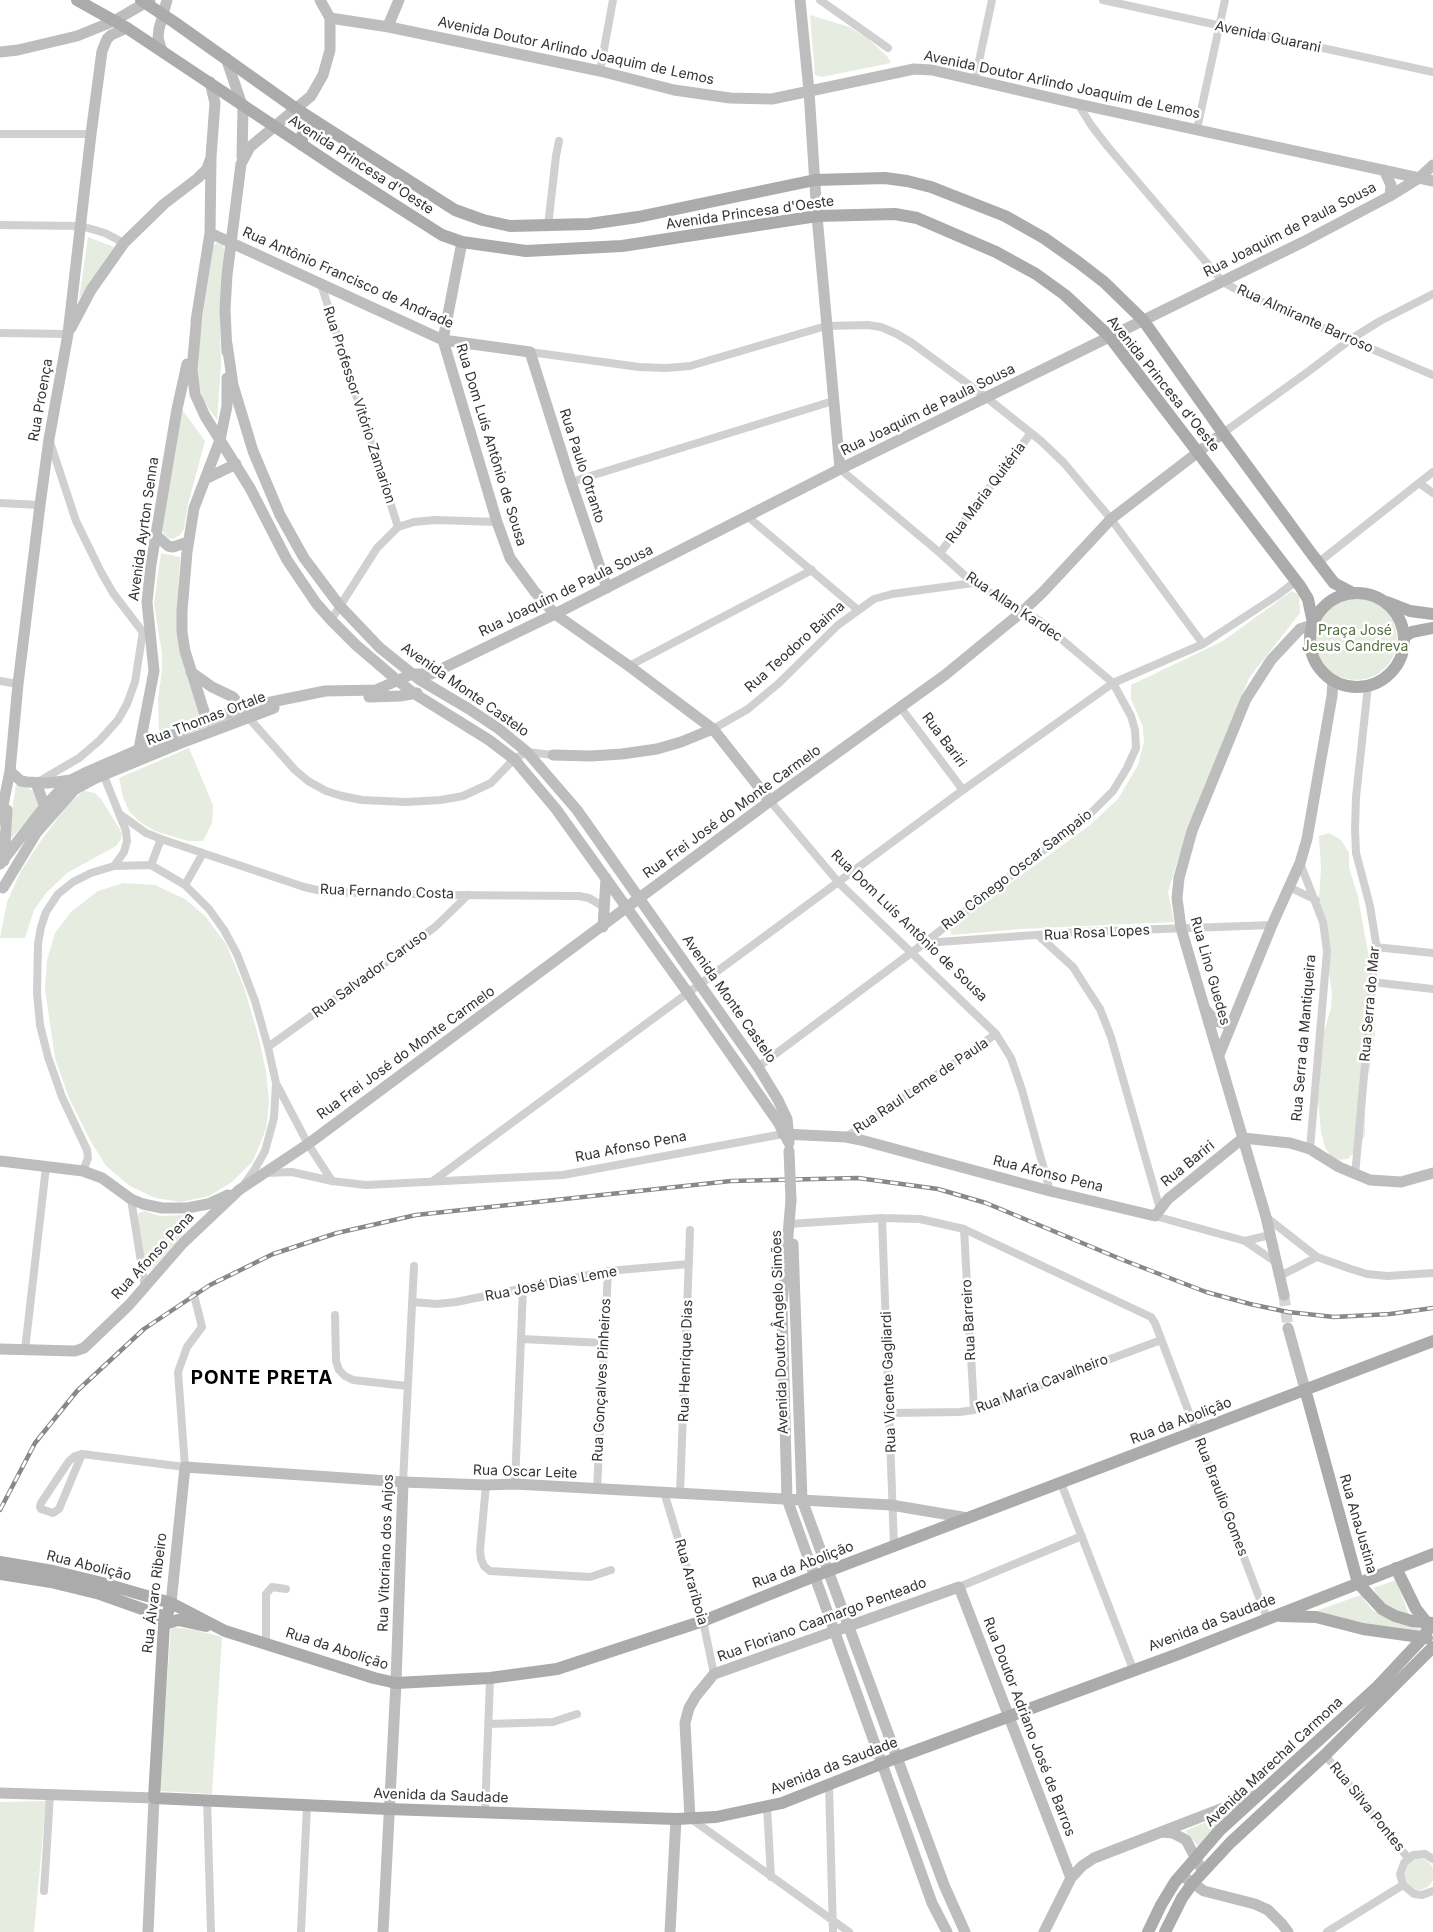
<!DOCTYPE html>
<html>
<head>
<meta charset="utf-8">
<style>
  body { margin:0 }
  canvas { display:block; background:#fff }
</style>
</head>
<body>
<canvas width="1433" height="1932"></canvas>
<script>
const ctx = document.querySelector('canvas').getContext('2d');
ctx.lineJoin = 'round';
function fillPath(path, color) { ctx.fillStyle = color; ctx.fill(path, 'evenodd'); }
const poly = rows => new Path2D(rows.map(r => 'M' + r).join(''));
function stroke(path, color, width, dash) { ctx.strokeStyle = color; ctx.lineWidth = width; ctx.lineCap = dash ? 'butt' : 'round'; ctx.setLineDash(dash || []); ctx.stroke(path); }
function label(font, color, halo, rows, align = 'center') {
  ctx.font = font + ' Inter,sans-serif'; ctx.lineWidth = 5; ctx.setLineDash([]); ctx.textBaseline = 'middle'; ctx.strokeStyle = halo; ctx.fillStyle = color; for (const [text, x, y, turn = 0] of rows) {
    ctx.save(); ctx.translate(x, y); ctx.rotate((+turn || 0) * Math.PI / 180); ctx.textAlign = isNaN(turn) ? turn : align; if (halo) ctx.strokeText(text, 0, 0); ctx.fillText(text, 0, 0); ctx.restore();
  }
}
fillPath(poly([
  [810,15,849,27,867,38,887,56,891,63,822,77,815,75],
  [88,237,114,247,79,299],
  [217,243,223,245,224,251,220,327,221,365,217,420,204,402,198,382,196,362,213,246],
  [181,408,205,441,188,504,184,529,180,535,173,539,167,537,163,532,160,524],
  [161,553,180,557,177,613,201,716,159,733,158,700,162,670,162,654,154,604],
  [1292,591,1299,595,1300,613,1249,678,1185,837,1168,892,1174,922,1020,929,952,935,949,928,1090,825,1118,799,1138,765,1144,742,1143,727,1131,699,1131,685,1223,641],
  '1315 639a41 41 0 1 1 82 0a41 41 0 1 1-82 0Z',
  [189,748,213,805,212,823,203,841,188,841,155,831,140,822,129,811,123,797,119,778],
  [16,784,30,789,38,795,39,805,34,813,7,843],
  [84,791,95,793,101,799,122,833,121,839,116,846,67,873,46,893,34,910,25,938,0,938,7,902,21,871,42,839,70,802],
  [1329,833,1341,840,1349,853,1349,867,1358,897,1371,969,1374,1005,1375,1034,1371,1063,1367,1078,1365,1106,1365,1135,1358,1148,1348,1159,1333,1160,1325,1147,1321,1132,1318,1099,1320,1084,1318,1070,1322,1039,1331,1008,1332,994,1319,899,1321,869,1319,836],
  [123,883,155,885,185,899,205,916,226,944,244,987,258,1035,266,1071,269,1102,266,1129,253,1161,232,1182,209,1196,181,1202,155,1198,130,1186,106,1166,90,1140,69,1098,55,1058,45,989,47,960,55,933,71,912,98,891],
  [145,1211,160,1216,184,1215,188,1218,189,1225,184,1233,153,1268,148,1270,144,1267,136,1218,139,1213],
  [1396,1580,1409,1615,1390,1609,1380,1598,1373,1588],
  [1361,1595,1372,1610,1396,1622,1421,1629,1419,1633,1310,1613],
  [171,1627,195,1630,222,1637,212,1794,159,1791],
  [46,1801,34,1932,0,1932,0,1802],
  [1236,1809,1198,1846,1185,1831],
  '1402 1874a16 16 0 1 1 32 0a16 16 0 1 1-32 0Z'
]), '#e6ecdf');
stroke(poly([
  [1284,1295,1288,1328]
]), '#d6d6d6', 11, [11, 5.5]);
stroke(poly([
  [820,0,888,48],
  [1103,0,1433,72],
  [600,71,613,0],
  [975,80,992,0],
  [1078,104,1091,125,1108,147,1223,282,1248,296,1433,375],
  [1197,129,1225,0],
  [0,134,91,134],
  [0,225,81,226,105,233,124,243],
  [548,226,556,156,559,141],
  [321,284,398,527],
  [0,333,68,334],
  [530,352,639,367,666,368,690,366,826,326,868,325,881,327,897,334,912,343,987,398,1041,441,1064,463,1111,519,1203,644],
  [1223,433,1309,371,1351,339,1380,321,1433,294],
  [50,442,76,521,101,572,113,593,142,631,149,631],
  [571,482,833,401],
  [1419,483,1433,493],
  [0,503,40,505],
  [747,516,858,610],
  [940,553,1031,433],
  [1319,562,1433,472],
  [331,620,377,548,398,527,414,522,435,520,497,522],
  [629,666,812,570],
  [0,681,18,684],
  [901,708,963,790],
  [247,716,295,770,308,781,326,791,342,796,362,800,406,802,441,800,463,796,491,783,514,759,527,752,553,755],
  [713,729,748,709,779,683,838,625,874,599,892,594,973,583],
  [105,772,104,776,126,831,127,841,124,852,114,866],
  [38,782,79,758,100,740,118,720,127,704,135,682,143,631],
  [770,801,839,883,996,1034,1011,1058,1022,1090,1050,1191],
  [121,815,146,833,161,839,304,887,326,892,445,895,579,896,589,898,604,907],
  [1300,863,1323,922,1327,951,1310,1149],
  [151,865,161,839],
  [185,885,203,853],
  [1289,887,1316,900],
  [1039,936,1073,967,1100,1009,1111,1037,1160,1209],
  [925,943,1077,932,1272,925],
  [1375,947,1433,953],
  [1372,982,1433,989],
  [268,1047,435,927,468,895],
  [758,1067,923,944,1090,814,1113,791,1127,768,1136,748,1135,730,1131,716,1113,683,1040,621,973,583,940,553,840,469],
  [277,1085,308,1144,332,1181],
  [846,1137,996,1034],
  [83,1171,88,1158,87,1150,62,1097,48,1057,40,1025,37,993,38,944,41,927,46,912,58,894,73,882,91,873,114,866,151,865,185,885,209,909,224,930,237,954,255,1001,268,1047,276,1083,274,1118,265,1151,255,1169,245,1183],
  [266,1173,292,1172,332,1181,366,1185,563,1175,783,1134],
  [1355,1175,1376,943,1370,906,1356,853,1355,829,1356,797,1368,686],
  [433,1181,963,790,1113,683,1203,644,1278,595,1296,581],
  [131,1199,145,1287],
  [1155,1216,1245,1241,1277,1263],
  [1266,1217,1317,1257,1351,1269,1367,1274,1387,1276,1433,1273],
  [882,1218,894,1546],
  [788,1224,882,1218,920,1219,964,1229,1151,1317,1155,1323,1267,1618],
  [964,1229,974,1410],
  [1245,1241,1270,1235],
  [1280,1276,1317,1257],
  [412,1302,437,1304,456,1302,608,1271,689,1264],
  [335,1315,336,1361,339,1370,345,1376,353,1380,407,1386],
  [521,1339,604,1343],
  [25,1350,46,1167],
  [890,1413,960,1412,974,1410,1161,1340],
  [82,1454,59,1509,53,1513,41,1509,40,1507,41,1503,69,1461,75,1456,82,1454,185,1467,178,1372,187,1347,202,1327,194,1295],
  [403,1482,414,1266],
  [1061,1483,1133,1669],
  [515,1484,523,1288],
  [486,1485,480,1550,481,1559,484,1566,490,1571,590,1577,611,1570],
  [597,1490,608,1271],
  [664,1492,703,1621,714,1674],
  [680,1493,690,1230],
  [959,1587,1082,1536],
  [266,1642,266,1594,272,1587,286,1589],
  [488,1724,553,1722,577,1714],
  [1325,1755,1408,1858],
  [829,1784,833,1932],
  [207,1799,211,1932],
  [767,1807,771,1877],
  [485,1813,490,1678],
  [690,1818,849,1932],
  [1433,1859,1425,1854,1413,1855,1404,1863,1400,1874,1403,1885,1414,1894,1422,1895,1433,1891],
  [44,1891,50,1795],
  [301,1932,307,1805],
  [1327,1932,1403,1885]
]), '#d0d0d0', 8);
stroke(poly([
  [800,0,809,91,817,216,840,469],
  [330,18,389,27,600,71,674,90,730,98,772,99,914,69,932,70,1078,104,1433,181],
  [388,26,399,0],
  [162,51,158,38,159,29,167,0],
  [0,52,18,50,77,36,114,21,150,0],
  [226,58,243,108,242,157],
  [1384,170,1391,185,1390,196],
  [210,233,443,340,530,352,571,482,607,588],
  [462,242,443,340,497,522,510,558,535,592,555,614,629,666,713,729,770,801],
  [197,314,192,370,195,394,205,416,250,488,287,560,316,603,331,620,356,645,398,681,415,694,489,740,514,759,556,809,688,993,778,1122,789,1143],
  [196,321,210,233,211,157,215,103,210,82],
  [71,328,91,290,124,243,164,204,198,178,207,169,210,160],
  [227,344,233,385,253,451,280,515,304,558,340,606,380,648,420,680,469,709,499,729,527,752,577,810,758,1067,778,1100,787,1119,789,1139],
  [227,352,225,310,227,275,241,164,250,147,311,96,323,75,330,50,330,18,320,0],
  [205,479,236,464],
  [156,535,168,546,173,547,188,542],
  [191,672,212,687,233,697,242,708],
  [369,697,400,696,417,693],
  [207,721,185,651,182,632,182,611,187,552,194,508,220,440,227,406,227,378],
  [139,749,154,671,147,602,151,564,177,409,187,364],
  [553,755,591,756,622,754,657,749,681,742,713,729],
  [10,771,21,781,27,782,48,783,71,780],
  [36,783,45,807],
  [0,820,10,771,18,684,40,505,49,439,68,334,91,134,102,51,107,39,111,35,127,28],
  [4,861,7,810],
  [0,864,46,805,61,789,71,780,87,772,195,725,242,708,325,691,376,690,412,674,431,674,555,614,840,469,1305,241,1390,196,1419,178,1433,165],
  [3,888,37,832,74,790,94,779,186,741,274,708],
  [603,927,606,878],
  [1206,1010,1211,1016,1219,1022,1226,1024,1232,1022],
  [1219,1055,1272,925,1300,863,1307,839,1332,696,1333,680],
  [783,1134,846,1137,861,1140,1050,1191,1155,1216,1168,1199,1243,1138,1290,1143,1310,1149,1339,1167,1370,1180,1401,1182,1433,1173],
  [0,1161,83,1171,102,1178,131,1199,143,1204,162,1208,187,1208,208,1204,228,1195],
  [791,1200,782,1305,787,1499,932,1903,947,1932],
  [793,1244,802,1500,944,1885,965,1932],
  [1284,1295,1266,1217,1181,928,1177,898,1179,878,1192,831,1246,699,1271,660,1300,629,1312,625],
  [1288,1328,1305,1389],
  [0,1349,75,1351,84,1348,129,1305,183,1243,239,1190,308,1144,770,801,945,675,1023,611,1043,592,1111,519,1223,433],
  [171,1603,185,1467,403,1482,486,1485,515,1484,891,1505,968,1518],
  [0,1793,154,1798,148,1932],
  [690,1818,685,1723,689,1708,696,1696,714,1674,959,1587,1071,1878],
  [1163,1832,1173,1833,1186,1840,1203,1872],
  [1181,1875,1204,1891,1255,1904,1268,1910,1282,1924,1288,1932],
  [383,1932,396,1683,403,1482],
  [670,1932,676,1819],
  [1044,1932,1071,1878,1082,1866,1094,1858,1257,1795]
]), '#bdbdbd', 11);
stroke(poly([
  [77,0,127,28,340,170,442,235,462,242,526,251,622,246,817,216,895,214,917,218,996,252,1036,274,1065,295,1109,336,1300,586,1308,599,1313,623],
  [141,0,174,22,295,108,353,145,455,210,483,220,510,226,589,224,638,217,815,180,885,178,907,181,931,187,1005,216,1044,238,1078,262,1104,282,1143,320,1223,433,1311,553,1334,583,1353,593],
  [302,145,302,136,304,130,310,125,317,122],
  '1310 640a47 47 0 1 1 94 0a47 47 0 1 1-94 0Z',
  [1387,602,1410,611,1433,614],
  [1404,637,1412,632,1433,628],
  [1305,1389,1358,1583,1382,1609,1395,1616,1412,1621,1433,1623],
  [0,1562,53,1571,102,1583,171,1603,225,1631,374,1678,396,1683,490,1678,557,1669,703,1621,815,1576,1433,1341],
  [1396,1568,1416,1609,1427,1623],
  [0,1574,51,1582,100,1594,165,1617],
  [171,1603,164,1624,154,1798,388,1809,676,1819,716,1817,782,1803,896,1758,1181,1653,1433,1554],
  [1280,1616,1316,1617,1363,1629,1427,1638],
  [164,1624,178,1620,206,1626],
  [1148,1932,1161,1905,1175,1882,1220,1830,1376,1688,1422,1639,1432,1623],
  [1165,1932,1182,1898,1192,1884,1230,1843,1325,1755,1433,1647]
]), '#ababab', 12);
const rail = poly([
  [0,1510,35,1443,77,1391,144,1329,210,1285,273,1254,337,1233,416,1215,731,1181,858,1178,938,1189,986,1203,1123,1260,1206,1292,1250,1304,1288,1312,1334,1317,1390,1314,1433,1308]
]);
stroke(rail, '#888', 4.5);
stroke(rail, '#fff', 2.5, [8]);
stroke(poly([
  [789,1151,791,1200]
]), '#bdbdbd', 11);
label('14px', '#333', '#fff', [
  ["Avenida Guarani",1268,37,12],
  ["Avenida Doutor Arlindo Joaquim de Lemos",576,51,12],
  ["Avenida Doutor Arlindo Joaquim de Lemos",1062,85,12],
  ["Avenida Princesa d'Oeste",361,165,33],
  ["Avenida Princesa d'Oeste",750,213,-8],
  ["Rua Joaquim de Paula Sousa",1290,230,-27],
  ["Rua Antônio Francisco de Andrade",348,278,24],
  ["Rua Almirante Barroso",1305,319,24],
  ["Avenida Princesa d'Oeste",1163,384,51],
  ["Rua Proença",41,400,-80],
  ["Rua Professor Vitório Zamarion",359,405,72],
  ["Rua Joaquim de Paula Sousa",928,410,-26],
  ["Rua Dom Luís Antônio de Sousa",491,445,73],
  ["Rua Paulo Otranto",582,466,72],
  ["Rua Maria Quitéria",986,493,-53],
  ["Avenida Ayrton Senna",144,529,-82],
  ["Rua Joaquim de Paula Sousa",566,591,-26],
  ["Rua Allan Kardec",1014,607,34],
  ["Rua Teodoro Baima",795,647,-42],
  ["Avenida Monte Castelo",465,690,35],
  ["Rua Thomas Ortale",206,719,-21],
  ["Rua Bariri",944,740,53],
  ["Rua Frei José do Monte Carmelo",732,812,-36],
  ["Rua Cônego Oscar Sampaio",1017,870,-38],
  ["Rua Fernando Costa",387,892,2],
  ["Rua Dom Luís Antônio de Sousa",909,926,44],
  ["Rua Rosa Lopes",1097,933,-3],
  ["Rua Lino Guedes",1210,971,74],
  ["Rua Salvador Caruso",370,974,-36],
  ["Avenida Monte Castelo",729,999,55],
  ["Rua Serra do Mar",1370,1004,-85],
  ["Rua Serra da Mantiqueira",1304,1038,-85],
  ["Rua Frei José do Monte Carmelo",406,1053,-36],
  ["Rua Raul Leme de Paula",921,1086,-34],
  ["Rua Afonso Pena",631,1147,-11],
  ["Rua Bariri",1188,1164,-39],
  ["Rua Afonso Pena",1048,1174,14],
  ["Rua Afonso Pena",153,1256,-47],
  ["Rua José Dias Leme",551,1284,-11],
  ["Rua Barreiro",969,1320,-93],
  ["Avenida Doutor Ângelo Simões",780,1332,-92],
  ["Rua Henrique Dias",686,1361,-88],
  ["Rua Gonçalves Pinheiros",602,1380,-87],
  ["Rua Vicente Gagliardi",889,1382,-92],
  ["Rua Maria Cavalheiro",1042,1384,-21],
  ["Rua da Abolição",1181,1421,-21],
  ["Rua Oscar Leite",525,1472,2],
  ["Rua Braulio Gomes",1221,1497,69],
  ["Rua AnaJustina",1358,1524,74],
  ["Rua Vitoriano dos Anjos",386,1553,-88],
  ["Rua da Abolição",803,1565,-21],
  ["Rua Abolição",89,1566,14],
  ["Rua Arariboia",691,1582,74],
  ["Rua Álvaro Ribeiro",155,1593,-83],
  ["Rua Floriano Caamargo Penteado",822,1620,-20],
  ["Avenida da Saudade",1212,1623,-21],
  ["Rua da Abolição",337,1649,18],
  ["Rua Doutor Adriano José de Barros",1029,1727,69],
  ["Avenida Marechal Carmona",1274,1762,-43],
  ["Avenida da Saudade",834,1766,-21],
  ["Avenida da Saudade",441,1796,2],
  ["Rua Silva Pontes",1367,1807,51]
]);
label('14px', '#56703f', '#fff', [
  ["Praça José",1355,631],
  ["Jesus Candreva",1355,647]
]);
ctx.letterSpacing = '1px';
label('bold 19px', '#000', '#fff', [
  ["PONTE PRETA",262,1378]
]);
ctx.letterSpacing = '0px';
</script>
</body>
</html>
